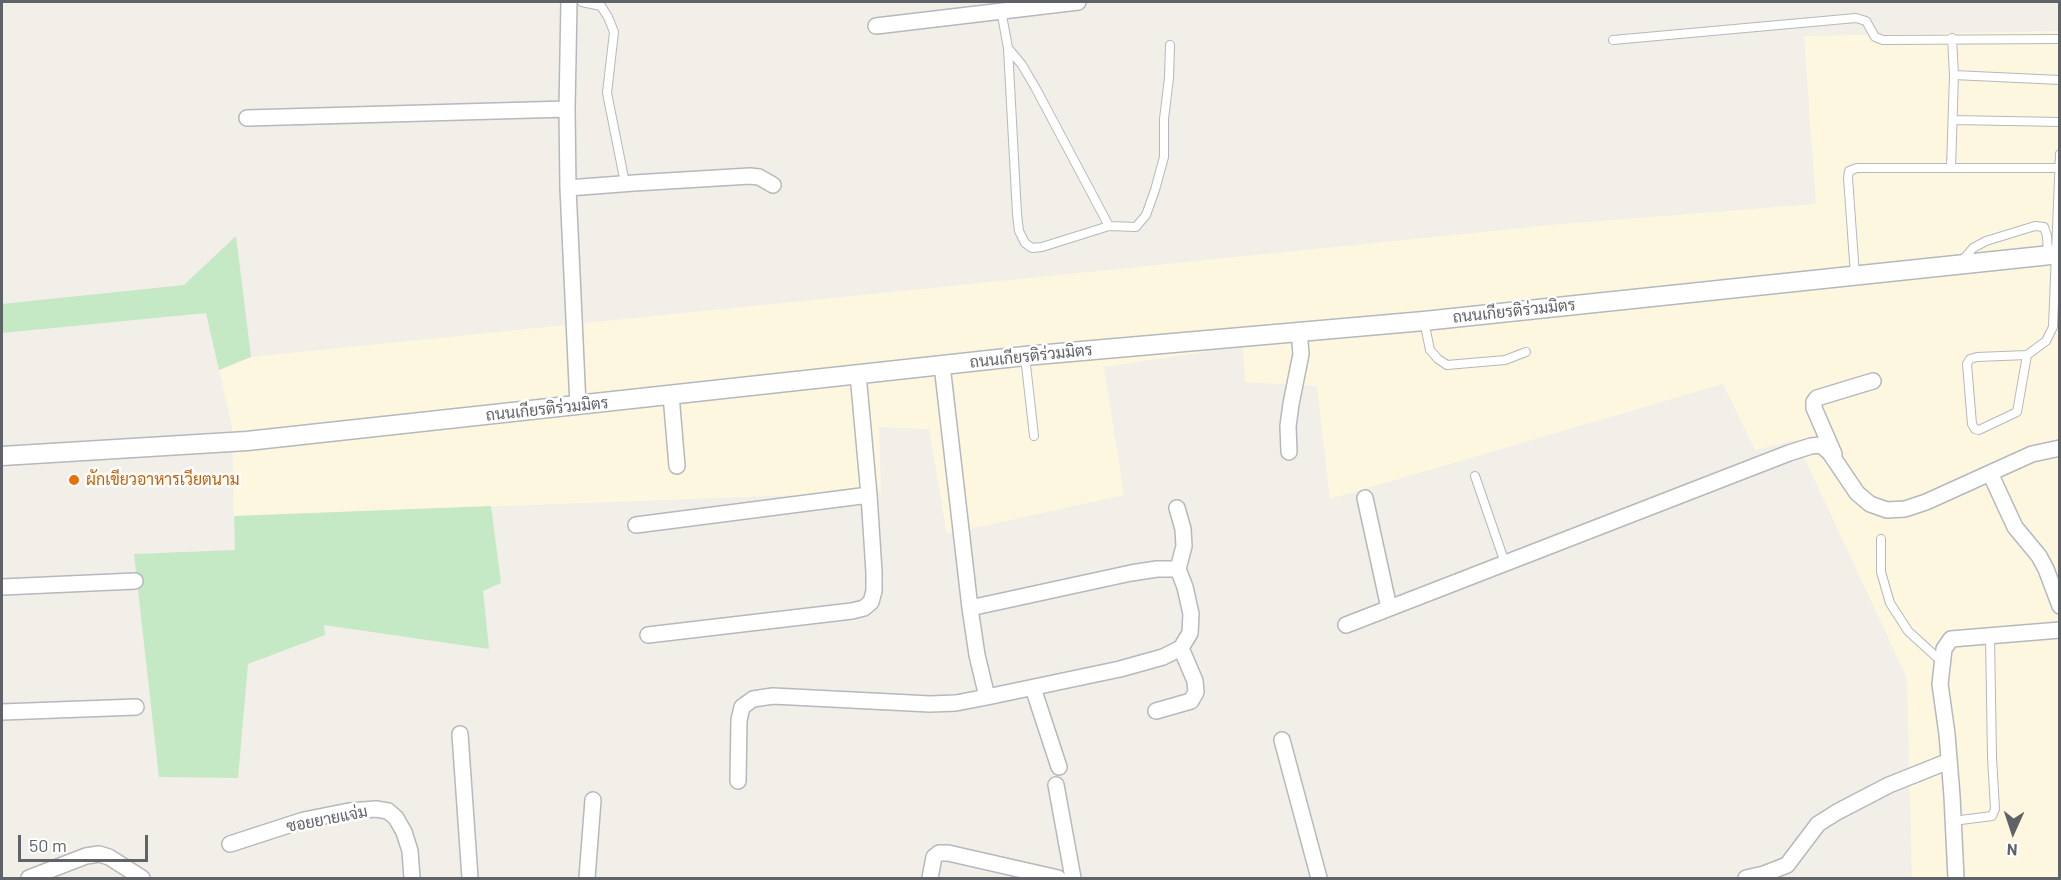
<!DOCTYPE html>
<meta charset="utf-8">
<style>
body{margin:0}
#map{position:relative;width:2061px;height:880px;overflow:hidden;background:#f1efe8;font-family:Barlow,sans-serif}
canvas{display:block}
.frame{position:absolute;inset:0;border:3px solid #5f6368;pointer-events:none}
.north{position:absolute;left:1983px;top:802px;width:60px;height:60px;-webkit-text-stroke:4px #fff;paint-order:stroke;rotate:183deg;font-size:16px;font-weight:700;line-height:24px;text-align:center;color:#5f6368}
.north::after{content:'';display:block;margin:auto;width:21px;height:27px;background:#5f6368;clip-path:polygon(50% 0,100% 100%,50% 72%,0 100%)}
.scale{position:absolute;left:18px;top:835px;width:130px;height:27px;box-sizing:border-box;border:3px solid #5f6368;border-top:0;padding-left:8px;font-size:18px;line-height:21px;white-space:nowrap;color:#5f6368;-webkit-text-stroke:4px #fff;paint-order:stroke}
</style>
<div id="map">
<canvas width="2061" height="880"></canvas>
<div class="frame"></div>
<div class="north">N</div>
<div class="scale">50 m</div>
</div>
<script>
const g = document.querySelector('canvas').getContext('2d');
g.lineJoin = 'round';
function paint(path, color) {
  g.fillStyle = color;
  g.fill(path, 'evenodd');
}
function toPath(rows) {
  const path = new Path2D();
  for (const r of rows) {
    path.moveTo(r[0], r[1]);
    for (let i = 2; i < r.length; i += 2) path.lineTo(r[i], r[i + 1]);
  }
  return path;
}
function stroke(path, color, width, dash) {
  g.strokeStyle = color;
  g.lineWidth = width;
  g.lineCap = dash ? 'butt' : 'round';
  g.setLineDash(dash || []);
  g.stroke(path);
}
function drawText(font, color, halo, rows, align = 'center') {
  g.font = font + ' Barlow,Sarabun,sans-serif';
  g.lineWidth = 5;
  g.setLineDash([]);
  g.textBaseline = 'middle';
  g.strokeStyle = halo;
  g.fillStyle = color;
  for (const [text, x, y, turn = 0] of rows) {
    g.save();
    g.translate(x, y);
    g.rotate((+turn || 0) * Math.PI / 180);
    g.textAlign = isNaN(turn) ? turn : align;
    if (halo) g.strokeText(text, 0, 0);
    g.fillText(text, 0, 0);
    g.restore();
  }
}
const commercial = toPath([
 [2059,31,2059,878,1912,878,1907,678,1796,440,1755,450,1723,384,1330,499,1317,386,1245,382,1243,346,1104,367,1124,495,947,534,929,429,879,427,881,492,234,516,232,426,219,370,251,357,1561,224,1816,204,1804,36]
]);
const green = toPath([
 [236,236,251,357,219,370,206,313,2,333,2,304,184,285],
 [491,506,501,583,483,591,489,649,324,625,325,635,248,664,238,778,159,777,134,554,235,550,234,516]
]);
const service = toPath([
 [582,2,601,6,608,17,614,32,607,93,625,183],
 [1001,10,1008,48,1022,65,1035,87,1109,226,1136,227,1146,215,1155,190,1164,157,1164,119,1169,78,1170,45],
 [1613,40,1856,18,1866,21,1875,37,1883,40,2060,39],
 [1008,48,1017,214,1019,231,1025,243,1032,248,1042,247,1109,226],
 [1954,75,2060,80],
 [1953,120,2060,122],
 [1951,168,1954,75,1952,38],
 [1962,261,1973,248,1986,241,2035,226,2044,227,2047,236,2048,254],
 [1855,275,1848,178,1849,171,1857,168,2059,168],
 [1424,321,1430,350,1438,359,1447,365,1505,360,1526,352],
 [2027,355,2017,412,1979,430,1975,429,1972,424,1967,364,1970,359,1977,357,2027,355,2046,341,2053,327,2060,154],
 [1025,356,1034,436],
 [1475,476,1505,563],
 [1881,539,1881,572,1890,603,1908,631,1942,662],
 [1953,821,1992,816,1995,809,1992,757,1990,636]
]);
const minor = toPath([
 [876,26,1078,2],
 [567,109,569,2],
 [247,118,567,109,568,188,578,406],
 [568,188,634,183,750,176,759,177,773,185],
 [671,395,677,466],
 [1289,452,1288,426,1291,404,1301,354,1299,331],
 [1834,454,1814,408,1814,402,1817,398,1873,381],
 [1990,473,2015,527,2039,556,2046,569,2060,606],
 [1365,498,1389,608],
 [1177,508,1183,529,1184,546,1178,569],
 [636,525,869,495],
 [2,587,135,581],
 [970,608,1131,573,1157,569,1178,569,1185,587,1191,614,1190,633,1181,648,1163,657,1120,669,987,697],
 [1346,625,1789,453,1811,446,1821,445,1830,453,1857,493,1870,504,1887,510,1905,509,1926,502,2032,454,2060,448],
 [648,635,852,611,864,608,871,602,874,591,874,572,869,495,858,374],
 [1033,688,1059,767],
 [1156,711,1191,701,1196,692,1195,681,1181,648],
 [2,712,136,707],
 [460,734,470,878],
 [1282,740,1319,878],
 [738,781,739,720,742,707,753,699,773,696,930,704,956,703,987,697,977,655,970,608,942,365],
 [1056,785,1073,878],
 [230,844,304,820,349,811,376,809,388,811,396,818,404,832,410,851,412,878],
 [29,878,86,856,99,854,109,857,142,878],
 [587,878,593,800],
 [930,878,934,857,939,853,948,853,1058,878],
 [1746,878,1764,874,1787,865,1818,824,1837,812,1889,785,1949,761],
 [1956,878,1952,796,1947,734,1940,684,1944,649,1951,639,2060,630]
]);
const tertiary = toPath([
 [2,456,247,441,1025,356,1424,321,2060,254]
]);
const markers = [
 [74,480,6,"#e8710a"]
];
const streetNames = [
 ["ถนนเกียรติร่วมมิตร",1514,311,-6],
 ["ถนนเกียรติร่วมมิตร",1031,356,-6],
 ["ถนนเกียรติร่วมมิตร",547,409,-6],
 ["ซอยยายแจ่ม",327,819,-11]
];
const foodNames = [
 ["ผักเขียวอาหารเวียตนาม",86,480]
];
paint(commercial, '#fef7e0');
paint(green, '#c5e8c5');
stroke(service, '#b5b8bc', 10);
stroke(minor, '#b5b8bc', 18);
stroke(tertiary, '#b5b8bc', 21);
stroke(service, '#fff', 8);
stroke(minor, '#fff', 15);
stroke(tertiary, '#fff', 18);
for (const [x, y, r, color] of markers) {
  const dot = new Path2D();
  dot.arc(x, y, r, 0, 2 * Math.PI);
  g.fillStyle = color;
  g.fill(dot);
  stroke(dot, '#fff', 2);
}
drawText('16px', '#5f6368', '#fff', streetNames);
drawText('16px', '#c56008', '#fff', foodNames, 'left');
</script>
